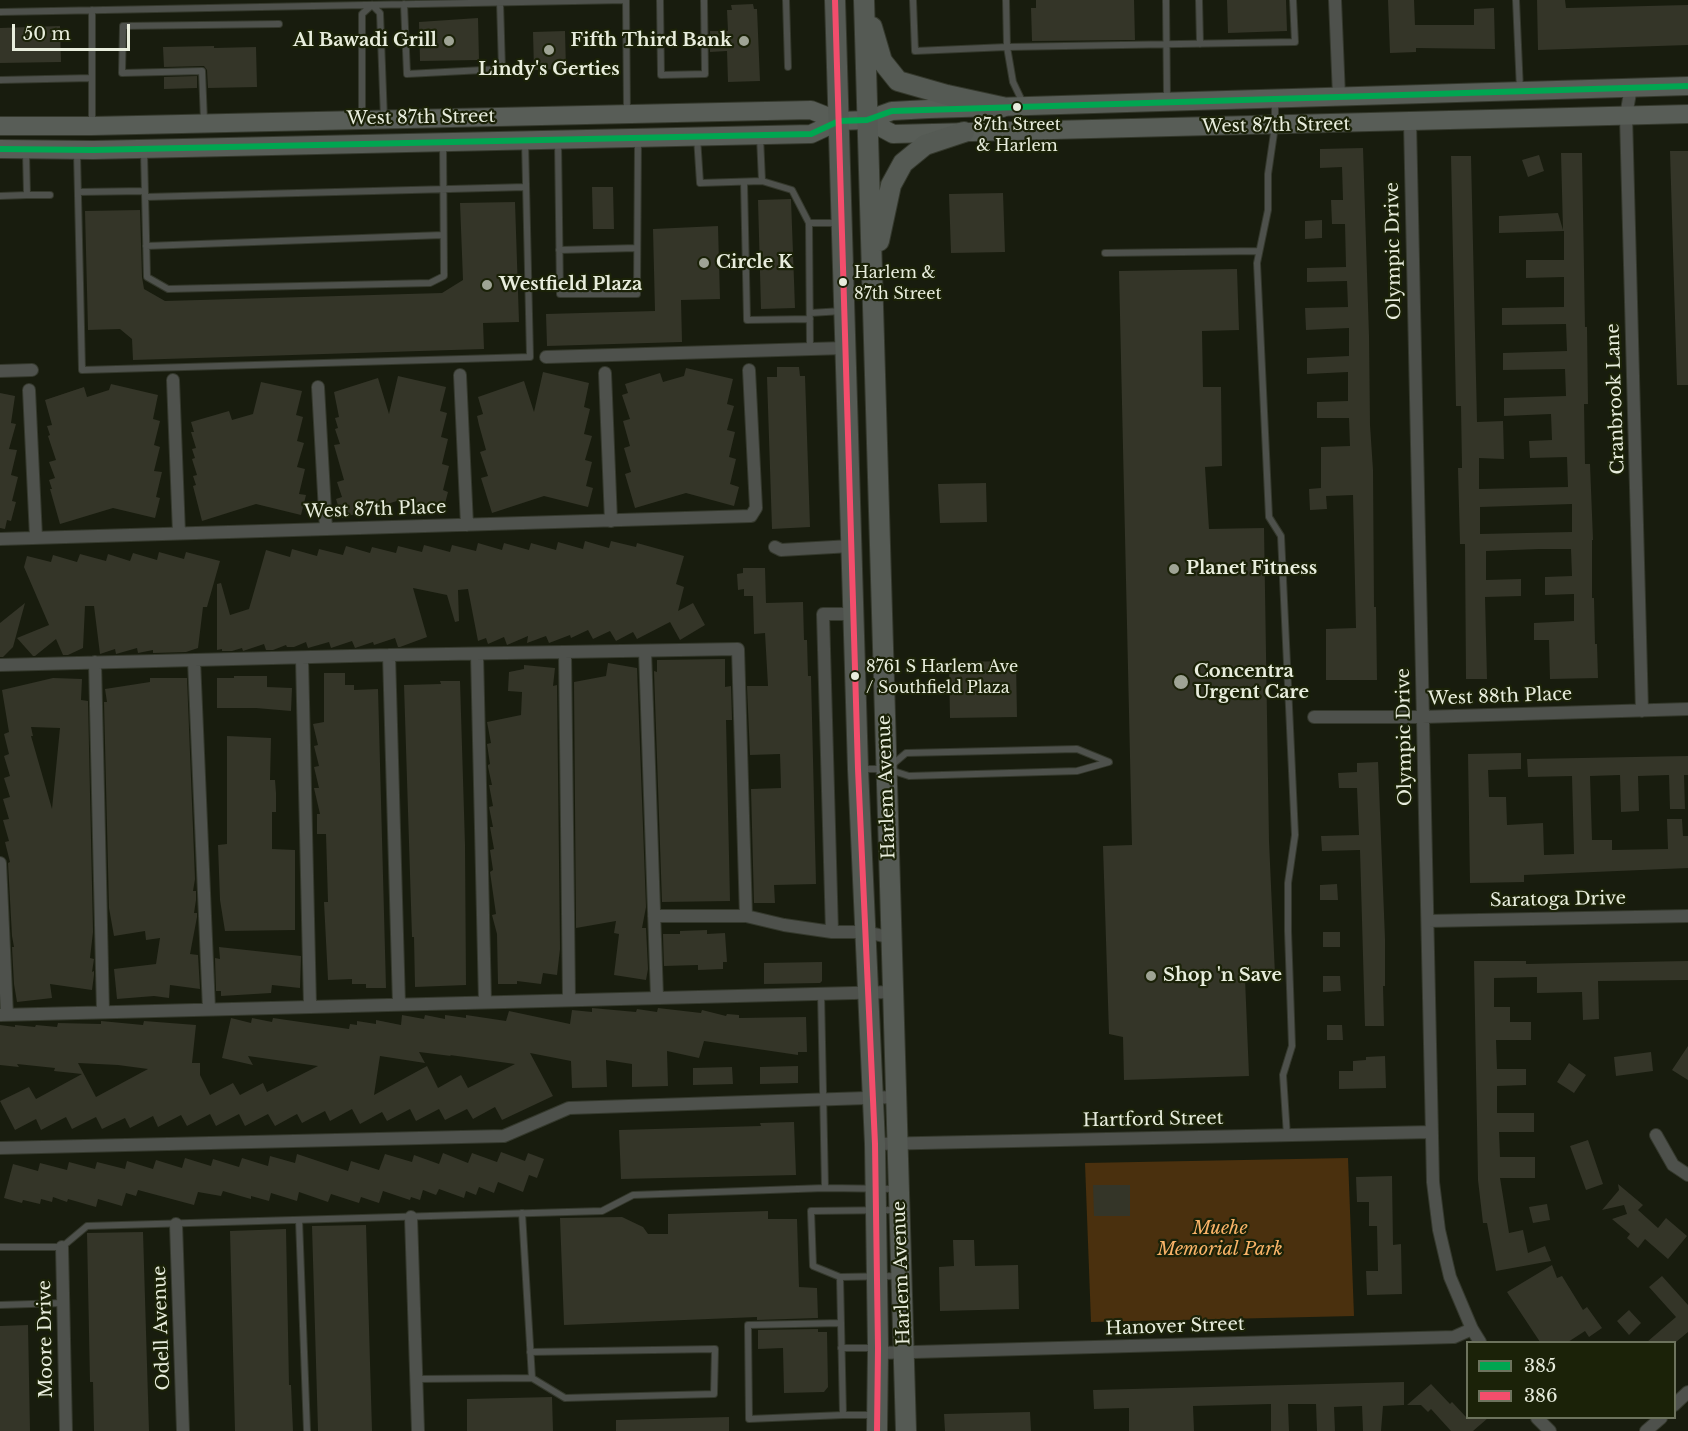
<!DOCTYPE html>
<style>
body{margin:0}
#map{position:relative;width:1688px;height:1431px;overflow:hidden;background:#181c0e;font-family:"Libre Baskerville",serif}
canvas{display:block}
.legend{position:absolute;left:1466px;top:1341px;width:210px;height:78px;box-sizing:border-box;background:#1b2208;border:2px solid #6d735d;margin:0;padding:8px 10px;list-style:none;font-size:18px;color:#e8eddd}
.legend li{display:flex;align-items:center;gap:12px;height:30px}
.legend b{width:30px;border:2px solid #6d735d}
.scale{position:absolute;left:12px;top:24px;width:118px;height:27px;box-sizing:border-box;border:3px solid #e8eddd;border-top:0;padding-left:8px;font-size:18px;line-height:21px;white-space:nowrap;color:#e8eddd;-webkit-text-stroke:4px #1b2208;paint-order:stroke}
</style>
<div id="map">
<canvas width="1688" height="1431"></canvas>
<ul class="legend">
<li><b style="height:8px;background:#00a651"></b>385</li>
<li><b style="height:8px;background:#f44d6c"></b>386</li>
</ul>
<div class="scale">50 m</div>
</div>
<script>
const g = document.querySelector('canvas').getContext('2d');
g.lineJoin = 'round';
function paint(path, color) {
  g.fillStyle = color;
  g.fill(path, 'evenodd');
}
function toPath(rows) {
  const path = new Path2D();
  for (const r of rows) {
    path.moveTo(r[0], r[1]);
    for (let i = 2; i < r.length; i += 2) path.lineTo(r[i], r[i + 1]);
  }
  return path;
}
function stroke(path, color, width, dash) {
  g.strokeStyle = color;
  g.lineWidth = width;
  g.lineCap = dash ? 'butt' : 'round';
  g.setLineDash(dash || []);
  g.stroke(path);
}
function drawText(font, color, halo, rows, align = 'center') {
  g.font = font + ' "Libre Baskerville",serif';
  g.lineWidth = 4.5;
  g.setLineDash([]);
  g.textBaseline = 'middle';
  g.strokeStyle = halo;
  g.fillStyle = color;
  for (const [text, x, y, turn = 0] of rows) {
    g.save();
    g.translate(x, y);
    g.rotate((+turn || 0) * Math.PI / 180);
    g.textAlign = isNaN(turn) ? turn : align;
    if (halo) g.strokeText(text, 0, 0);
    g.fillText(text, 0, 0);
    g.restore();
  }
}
const green = toPath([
 [1348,1158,1354,1316,1091,1322,1085,1163]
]);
const building = toPath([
 [1036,0,1134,0,1135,40,1032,41,1031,8,1036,8],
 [1227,0,1286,0,1287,31,1228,33],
 [1388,0,1414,0,1415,25,1474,25,1474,9,1494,8,1495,49,1416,48,1416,52,1390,53],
 [1537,0,1565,0,1566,8,1688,5,1688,45,1538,50],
 [753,4,754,9,757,9,760,81,728,82,727,51,710,52,710,31,728,31,727,10,732,10,731,5],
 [478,18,479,60,420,61,419,22],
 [60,26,61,62,0,63,0,28],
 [565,31,566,69,534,70,533,32],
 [214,46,214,48,256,47,257,87,208,88,207,70,204,66,164,67,163,47],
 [197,76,197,88,164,89,164,77],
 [1363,148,1369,336,1370,425,1373,470,1374,607,1376,607,1377,680,1326,680,1326,629,1356,628,1353,495,1326,496,1327,509,1310,510,1309,489,1321,488,1321,447,1350,446,1349,418,1317,418,1317,402,1348,401,1348,372,1307,374,1307,358,1349,356,1349,328,1306,330,1305,308,1348,307,1347,281,1307,282,1307,268,1346,267,1345,224,1332,224,1331,200,1343,200,1342,167,1320,168,1320,149],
 [1670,151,1688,151,1688,385,1677,385],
 [1561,153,1582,153,1585,327,1587,327,1588,404,1584,404,1585,464,1590,464,1593,540,1592,540,1592,598,1594,598,1595,644,1597,644,1598,678,1550,679,1549,640,1534,640,1534,623,1574,621,1574,594,1545,595,1545,577,1572,576,1571,549,1539,549,1486,551,1486,580,1521,579,1521,596,1485,597,1487,679,1466,679,1465,544,1460,544,1458,468,1462,468,1461,406,1456,406,1451,156,1471,156,1477,422,1503,421,1504,459,1479,458,1479,489,1568,487,1567,457,1530,458,1529,441,1552,440,1551,414,1504,416,1504,398,1566,396,1565,369,1503,370,1503,353,1567,351,1566,324,1502,325,1502,308,1564,307,1564,277,1526,278,1526,260,1564,260,1564,231,1499,233,1499,216,1558,213,1563,230],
 [1572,504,1572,532,1480,534,1480,507],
 [1539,155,1544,171,1528,177,1522,160],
 [592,187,613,187,614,229,593,229],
 [1003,193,1005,252,951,253,949,194],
 [791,199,795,308,761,309,758,200],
 [515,202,519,322,483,323,484,349,133,360,132,339,120,329,88,330,85,211,140,210,142,277,144,289,165,301,442,293,463,280,460,203],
 [1322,220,1322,238,1305,239,1305,221],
 [718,226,720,299,681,300,682,342,547,346,546,314,655,311,653,229],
 [1237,269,1239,330,1202,331,1203,387,1221,387,1222,466,1205,467,1209,529,1264,528,1269,841,1275,975,1245,978,1249,1076,1124,1080,1123,1037,1109,1034,1103,846,1132,845,1119,271],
 [777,367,799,367,800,376,805,376,810,527,772,529,767,377,777,377],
 [686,368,733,379,727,404,734,406,727,430,735,432,729,457,736,459,730,484,739,487,734,506,686,493,635,508,625,474,631,472,624,448,630,446,623,421,630,419,622,395,628,393,625,384,660,373,663,382,684,376],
 [543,372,589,383,584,407,590,409,584,434,592,436,585,460,592,462,586,486,593,488,588,507,544,496,492,513,481,478,488,476,480,452,486,450,479,425,477,416,483,414,478,397,524,381,534,412],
 [398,376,446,387,440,411,447,413,441,437,448,439,442,464,449,466,443,490,448,492,443,511,400,500,342,518,336,499,342,497,337,482,344,480,334,445,340,444,335,429,338,428,335,418,339,417,334,392,378,378,389,414],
 [261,382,302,391,296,415,303,417,297,441,304,443,297,467,305,469,299,494,306,495,301,515,256,504,202,521,193,486,196,485,193,476,197,475,192,459,195,458,192,449,196,448,191,432,194,432,191,422,229,411,232,420,253,414],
 [111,384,158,395,153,419,160,421,154,445,160,447,154,471,162,472,156,497,160,498,155,518,113,508,60,524,50,489,52,489,49,480,55,478,49,462,56,460,48,436,50,435,47,426,52,425,45,400,84,387,87,397,109,390],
 [0,393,15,396,11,423,16,424,9,449,17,450,11,475,18,477,12,501,16,502,11,521,7,520,5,529,0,528],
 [986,483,987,522,940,523,938,484],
 [585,541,609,548,611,541,636,547,637,543,684,556,676,584,684,587,678,611,693,603,705,625,680,640,670,622,637,639,633,632,616,641,610,631,593,639,588,630,571,638,570,635,549,643,546,636,527,643,528,636,507,645,504,637,488,644,486,638,478,641,468,589,458,590,459,621,455,622,447,595,413,588,427,637,400,647,398,647,395,638,374,645,373,642,355,648,352,641,331,648,329,642,308,648,306,642,294,647,287,647,286,645,273,650,266,650,264,644,243,651,242,648,232,651,222,651,222,649,217,650,217,584,221,583,230,615,249,609,266,550,290,557,292,549,317,556,319,549,343,555,346,546,370,553,372,547,396,553,398,546,422,552,424,545,450,552,452,545,476,551,478,543,502,550,504,543,529,550,531,543,556,550,558,542,583,549],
 [159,552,184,559,186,552,220,561,207,607,203,607,198,648,186,652,153,653,153,650,138,653,137,648,116,654,115,649,100,654,94,606,85,606,83,648,68,655,63,655,56,639,35,656,33,656,17,638,49,625,24,567,27,556,51,562,53,555,77,562,80,554,106,561,108,554,130,561,133,553,157,560],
 [743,568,765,568,766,603,803,602,804,640,807,640,808,676,811,676,816,884,774,885,775,903,754,903,751,789,781,788,780,754,750,755,747,686,768,686,765,633,754,634,753,596,744,596,744,589,738,590,737,574,743,573],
 [25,603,13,647,3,657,0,657,0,623],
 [725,659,725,687,731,686,732,720,726,720,730,901,662,902,654,671,657,672,657,660],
 [1016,661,1017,717,950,718,949,662],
 [608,663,637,668,646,907,642,928,646,928,648,969,646,980,614,975,619,934,614,933,616,921,576,928,574,682,606,676],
 [524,665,555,668,553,686,557,685,560,949,557,975,543,973,541,984,517,981,517,984,498,984,497,934,492,915,496,914,490,872,493,870,490,850,494,849,490,827,493,827,489,807,493,806,489,785,492,785,488,767,488,765,490,764,487,744,491,743,487,722,521,715,522,692,508,691,509,672,524,669],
 [324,673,345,673,345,685,354,685,354,690,378,689,386,988,366,988,366,984,352,984,352,979,328,980,324,902,328,902,326,834,317,834,317,814,320,814,314,788,319,788,314,767,319,766,314,746,318,745,313,724,324,722],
 [234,676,267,676,267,687,292,688,291,711,256,708,217,708,217,678,234,678],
 [53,678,82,679,81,700,88,701,93,932,90,958,94,959,92,972,94,971,94,975,92,990,50,984,52,998,17,1002,14,984,12,947,14,947,12,936,8,863,10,862,5,842,9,841,3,820,9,819,3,799,10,797,4,778,10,776,4,756,9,754,4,734,9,732,2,690],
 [31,727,60,728,52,809,31,736,33,736],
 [150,678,187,678,195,879,193,891,196,891,196,900,194,913,197,913,197,917,190,954,198,955,200,989,170,985,169,998,154,996,117,999,114,969,156,964,160,938,146,940,145,931,114,936,109,908,104,702,107,702,105,689,150,682],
 [440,681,460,681,465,845,466,985,415,987,414,937,412,937,404,685,441,684],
 [227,736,271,738,270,780,275,780,276,793,276,812,272,812,272,849,295,850,295,930,225,931,220,900,218,845,227,844],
 [1521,753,1521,769,1488,770,1489,797,1506,797,1507,825,1543,823,1544,855,1574,854,1572,776,1528,777,1527,759,1688,756,1688,775,1684,775,1685,809,1670,809,1669,775,1638,776,1639,811,1621,812,1620,775,1590,776,1592,840,1612,840,1612,850,1668,849,1667,819,1682,819,1683,836,1688,836,1688,868,1524,875,1524,882,1470,883,1468,754],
 [1378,762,1385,939,1385,986,1383,986,1384,1026,1365,1026,1360,850,1322,851,1321,836,1359,835,1357,788,1339,788,1338,773,1357,772,1357,763],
 [1337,884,1338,900,1320,900,1320,885],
 [707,930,707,934,725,933,727,962,723,962,723,969,698,970,698,965,664,966,663,934,680,934,680,931],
 [1323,932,1340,932,1340,947,1323,947],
 [219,947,301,956,300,988,272,985,271,993,221,996,221,991,216,991,215,958,220,959],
 [1474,961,1526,961,1526,964,1688,961,1688,980,1598,981,1599,1019,1583,1020,1582,992,1537,993,1537,977,1494,978,1494,1007,1510,1007,1510,1022,1531,1022,1531,1040,1496,1040,1497,1069,1526,1069,1526,1085,1497,1086,1497,1113,1534,1113,1534,1132,1499,1132,1500,1157,1535,1157,1535,1178,1500,1178,1509,1233,1523,1230,1528,1253,1545,1246,1551,1261,1496,1271,1487,1223,1483,1223,1478,1180],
 [822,962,822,981,820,983,764,984,764,963],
 [1323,976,1340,976,1341,991,1323,992],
 [592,1008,636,1012,637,1009,657,1012,658,1008,701,1013,702,1010,726,1016,727,1014,739,1015,739,1018,806,1017,807,1052,798,1052,798,1055,704,1041,699,1058,667,1051,668,1086,632,1087,632,1064,606,1060,607,1087,572,1088,571,1061,530,1053,553,1096,502,1120,495,1107,473,1119,467,1109,445,1120,439,1109,416,1121,410,1109,387,1121,382,1112,360,1124,352,1109,330,1121,325,1111,302,1123,297,1114,275,1126,268,1114,245,1126,239,1114,216,1126,210,1114,187,1126,181,1115,158,1127,153,1116,130,1128,125,1118,102,1129,96,1117,72,1129,66,1117,41,1130,36,1119,15,1130,0,1101,29,1087,36,1099,82,1074,54,1071,55,1068,17,1064,19,1067,0,1065,0,1025,15,1027,15,1025,35,1027,36,1025,57,1027,58,1023,101,1024,101,1021,143,1025,144,1021,196,1025,192,1063,200,1063,200,1075,210,1095,233,1083,240,1095,263,1083,267,1092,318,1066,248,1056,253,1065,222,1058,231,1018,251,1023,252,1018,272,1022,273,1018,349,1029,350,1024,357,1025,357,1021,376,1024,376,1020,401,1025,402,1015,424,1019,425,1015,445,1019,445,1015,466,1018,466,1015,506,1021,509,1011,570,1024,572,1010,592,1012],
 [419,1052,451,1056,450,1055,515,1064,468,1088,461,1075,438,1088,427,1066,374,1095,380,1056,425,1063],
 [78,1063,118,1065,148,1069,96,1097],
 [1327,1025,1342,1025,1343,1040,1327,1040],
 [1688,1046,1688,1080,1672,1070],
 [1651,1052,1653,1071,1616,1076,1614,1057],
 [1385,1056,1386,1088,1339,1089,1339,1071,1353,1071,1353,1061,1366,1060,1366,1057],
 [1569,1063,1586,1075,1574,1093,1557,1082],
 [798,1066,798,1083,760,1084,760,1067],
 [732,1067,733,1084,693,1085,693,1068],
 [794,1122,796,1175,621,1179,619,1130,761,1126,760,1123],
 [1588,1140,1603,1184,1586,1190,1570,1146],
 [501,1152,525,1161,528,1153,544,1159,537,1178,529,1175,523,1192,498,1182,494,1193,479,1187,476,1195,466,1191,464,1198,439,1189,436,1195,423,1190,420,1200,411,1197,410,1200,383,1191,379,1203,361,1197,359,1203,331,1194,328,1202,299,1192,297,1201,271,1193,269,1201,251,1196,251,1199,223,1191,221,1196,198,1192,194,1205,138,1190,136,1196,126,1193,122,1206,98,1199,96,1207,68,1199,67,1202,53,1197,52,1202,41,1199,40,1204,23,1200,22,1203,4,1198,13,1164,38,1171,40,1163,67,1170,69,1162,95,1169,97,1162,125,1169,127,1161,153,1169,156,1160,182,1168,185,1158,211,1166,213,1159,239,1167,242,1158,268,1166,270,1156,295,1163,297,1154,348,1171,351,1161,379,1170,385,1154,412,1162,414,1155,439,1164,443,1153,468,1163,472,1153,497,1162],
 [1392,1176,1393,1245,1401,1244,1402,1294,1367,1295,1366,1271,1378,1271,1377,1226,1369,1226,1369,1202,1357,1202,1356,1177],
 [1618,1184,1643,1205,1638,1210,1658,1228,1666,1218,1687,1236,1668,1259,1645,1239,1638,1248,1627,1238,1630,1234,1612,1219,1627,1214,1624,1205,1602,1210,1619,1190],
 [1093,1185,1130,1185,1130,1216,1094,1216],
 [1547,1204,1550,1220,1533,1223,1529,1207],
 [768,1211,768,1219,797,1219,799,1287,817,1288,818,1318,757,1320,757,1317,564,1325,560,1218,622,1217,643,1227,648,1234,668,1234,668,1214],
 [366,1225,372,1431,318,1431,312,1226],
 [286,1229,289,1385,291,1385,293,1431,235,1431,230,1231],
 [143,1232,149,1431,94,1431,93,1382,90,1382,87,1233],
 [953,1240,974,1240,975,1266,1018,1265,1019,1309,940,1311,939,1267,954,1266],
 [1552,1265,1557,1278,1562,1276,1583,1310,1587,1307,1602,1328,1589,1337,1585,1331,1568,1342,1540,1342,1507,1292],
 [1662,1276,1688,1305,1688,1332,1676,1342,1647,1342,1676,1317,1649,1287],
 [1629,1310,1641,1323,1629,1335,1617,1321],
 [28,1325,30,1431,0,1431,0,1326],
 [818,1329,818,1332,827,1332,828,1387,824,1392,784,1393,783,1348,758,1349,758,1330],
 [1404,1382,1404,1405,1383,1406,1381,1431,1363,1431,1362,1406,1334,1407,1335,1431,1317,1431,1316,1404,1288,1404,1289,1431,1271,1431,1271,1404,1193,1406,1194,1431,1129,1431,1129,1408,1094,1409,1093,1390],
 [1431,1384,1450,1404,1452,1402,1467,1418,1488,1418,1473,1431,1451,1431,1431,1409,1428,1412,1421,1405,1407,1405],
 [552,1397,553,1431,467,1431,467,1399],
 [1030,1412,1031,1431,945,1431,944,1414],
 [729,1417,729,1431,616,1431,616,1420]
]);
const lane = toPath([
 [626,0,627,113],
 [660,0,661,75,705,74,704,0],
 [786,0,788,67],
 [913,0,915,51,1007,47,1006,0],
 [1166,0,1167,98],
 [1199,0,1200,44],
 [1516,0,1520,90],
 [404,4,407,74,502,69,500,2],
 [0,12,626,0],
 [0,80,92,78],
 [1275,101,1275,126,1268,174,1268,210,1257,263,1269,517,1281,536,1295,835,1288,883,1288,931,1292,1046,1283,1075,1287,1136],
 [1023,103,1013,82,1007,47,1295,42,1293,0],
 [362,118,362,14,372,5,380,13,384,119],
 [204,121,202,71,122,73,123,26,279,24],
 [92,124,92,10],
 [697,137,700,183,762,181,760,137],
 [558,141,560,294,637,294,638,141],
 [144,152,147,277,168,289,430,283,444,276,443,143],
 [26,153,27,195,50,195],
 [77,153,82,370,530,357,525,141],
 [762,181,792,190,809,223,810,349],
 [744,182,747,320,810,319],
 [78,192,145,191],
 [0,196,27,195],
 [145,197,526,187],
 [809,223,838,223],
 [146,246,443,235],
 [559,250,637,248],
 [1105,253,1259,251],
 [810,313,842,311],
 [860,769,887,769,909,776,1077,771,1109,762,1077,749,906,753,892,765],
 [821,993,825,1188,896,1189],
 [896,1210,811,1211,813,1266,840,1277,898,1276],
 [299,1220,307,1431],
 [0,1247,62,1247,87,1226,602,1211,633,1195,825,1188],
 [840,1277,843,1415,873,1415],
 [0,1305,63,1303],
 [841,1323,748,1325,749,1419,843,1415],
 [841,1348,875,1348],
 [530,1352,715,1349,714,1394,565,1398,532,1378],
 [417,1379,532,1378,522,1213]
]);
const street = toPath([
 [1335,0,1339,96],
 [1631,87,1626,116,1642,711],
 [1410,122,1433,1182,1439,1230,1450,1277,1472,1329,1480,1342],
 [546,357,845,348],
 [0,371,32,370],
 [605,373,611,521],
 [460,375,467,525],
 [173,380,179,533],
 [318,387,326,529],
 [29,390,36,537],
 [0,539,751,516,756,508,749,370],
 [775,547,781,550,851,546],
 [645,651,657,997],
 [565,652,569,1000],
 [477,654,485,1002],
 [389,655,399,1004],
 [302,658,310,1006],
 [194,660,209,1009],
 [95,662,103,1012],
 [0,665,389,655,738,649,746,916,784,925,832,932,866,932,892,938],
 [1314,717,1422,717,1688,709],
 [0,863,7,1015],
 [654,916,746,916],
 [1428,921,1688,916],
 [832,932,823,614,853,614],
 [0,1015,892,992],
 [1656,1135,1673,1165,1688,1175],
 [875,1144,1432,1132],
 [0,1148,504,1136,569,1108,896,1097],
 [411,1217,418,1431],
 [176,1224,183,1431],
 [62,1247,66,1431],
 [878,1353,1454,1337,1472,1329],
 [1674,1405,1688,1392],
 [1537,1418,1550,1431],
 [1646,1431,1661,1418]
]);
const secondary = toPath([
 [867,120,893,134,1688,114],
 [0,126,92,126,811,110,839,121],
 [0,149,93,150,811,134,839,121,867,120,892,111,929,109,1688,86]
]);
const primary = toPath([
 [835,0,858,769,875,1144,878,1348,877,1431],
 [864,0,906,1431],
 [872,27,882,61,898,81,947,95,1002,107],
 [879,241,891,185,903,163,925,145,964,132]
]);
const bus1 = toPath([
 [0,149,93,150,811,134,839,121,867,120,892,111,1688,86]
]);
const bus2 = toPath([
 [835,0,858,769,875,1144,878,1348,877,1431]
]);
const markers = [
 [449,41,6,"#9fa495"],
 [744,41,6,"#9fa495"],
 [549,50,6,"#9fa495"],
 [1017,107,5,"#e8eddd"],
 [704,263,6,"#9fa495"],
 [843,282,5,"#e8eddd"],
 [487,285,6,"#9fa495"],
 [1174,569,6,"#9fa495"],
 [855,676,5,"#e8eddd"],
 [1181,682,8,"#9fa495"],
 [1151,976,6,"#9fa495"]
];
const busNames = [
 ["87th Street",1017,125,"center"],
 ["& Harlem",1017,146,"center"],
 ["Harlem &",854,273],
 ["87th Street",854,294],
 ["8761 S Harlem Ave",866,667],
 ["/ Southfield Plaza",866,688]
];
const poiNames = [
 ["Al Bawadi Grill",437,41,"right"],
 ["Fifth Third Bank",732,41,"right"],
 ["Lindy's Gerties",549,70,"center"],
 ["Circle K",716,263],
 ["Westfield Plaza",499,285],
 ["Planet Fitness",1186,569],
 ["Concentra",1194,672],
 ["Urgent Care",1194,693],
 ["Shop 'n Save",1163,976]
];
const streetNames = [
 ["West 87th Street",421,118,-1],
 ["West 87th Street",1276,126,-1],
 ["Olympic Drive",1394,251,-91],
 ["Cranbrook Lane",1616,399,-92],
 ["West 87th Place",375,510,-2],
 ["West 88th Place",1500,697,-2],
 ["Olympic Drive",1405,737,-91],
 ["Harlem Avenue",887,787,-92],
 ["Saratoga Drive",1558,900,-1],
 ["Hartford Street",1153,1120,-1],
 ["Harlem Avenue",902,1273,-92],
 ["Hanover Street",1175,1327,-2],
 ["Odell Avenue",162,1328,-92],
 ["Moore Drive",46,1339,-91]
];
const parkNames = [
 ["Muehe",1220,1229],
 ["Memorial Park",1220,1250]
];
paint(green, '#4a300e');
paint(building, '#343528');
stroke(lane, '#34382c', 8);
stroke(street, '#34382c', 14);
stroke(secondary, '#34382c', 20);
stroke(primary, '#34382c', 22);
stroke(lane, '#4e514c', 6);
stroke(street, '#4e514c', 12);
stroke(secondary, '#585d57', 18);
stroke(primary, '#555a54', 20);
stroke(bus1, '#00a651', 6);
stroke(bus2, '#f44d6c', 6);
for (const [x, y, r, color] of markers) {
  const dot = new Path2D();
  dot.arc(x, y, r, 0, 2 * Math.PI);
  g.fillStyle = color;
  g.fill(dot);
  stroke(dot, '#1b2208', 2);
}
drawText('16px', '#e8eddd', '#1b2208', busNames, 'left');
drawText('bold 18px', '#e8eddd', '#1b2208', poiNames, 'left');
drawText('18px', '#e8eddd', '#1b2208', streetNames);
drawText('italic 18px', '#f9b368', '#1b2208', parkNames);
</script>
